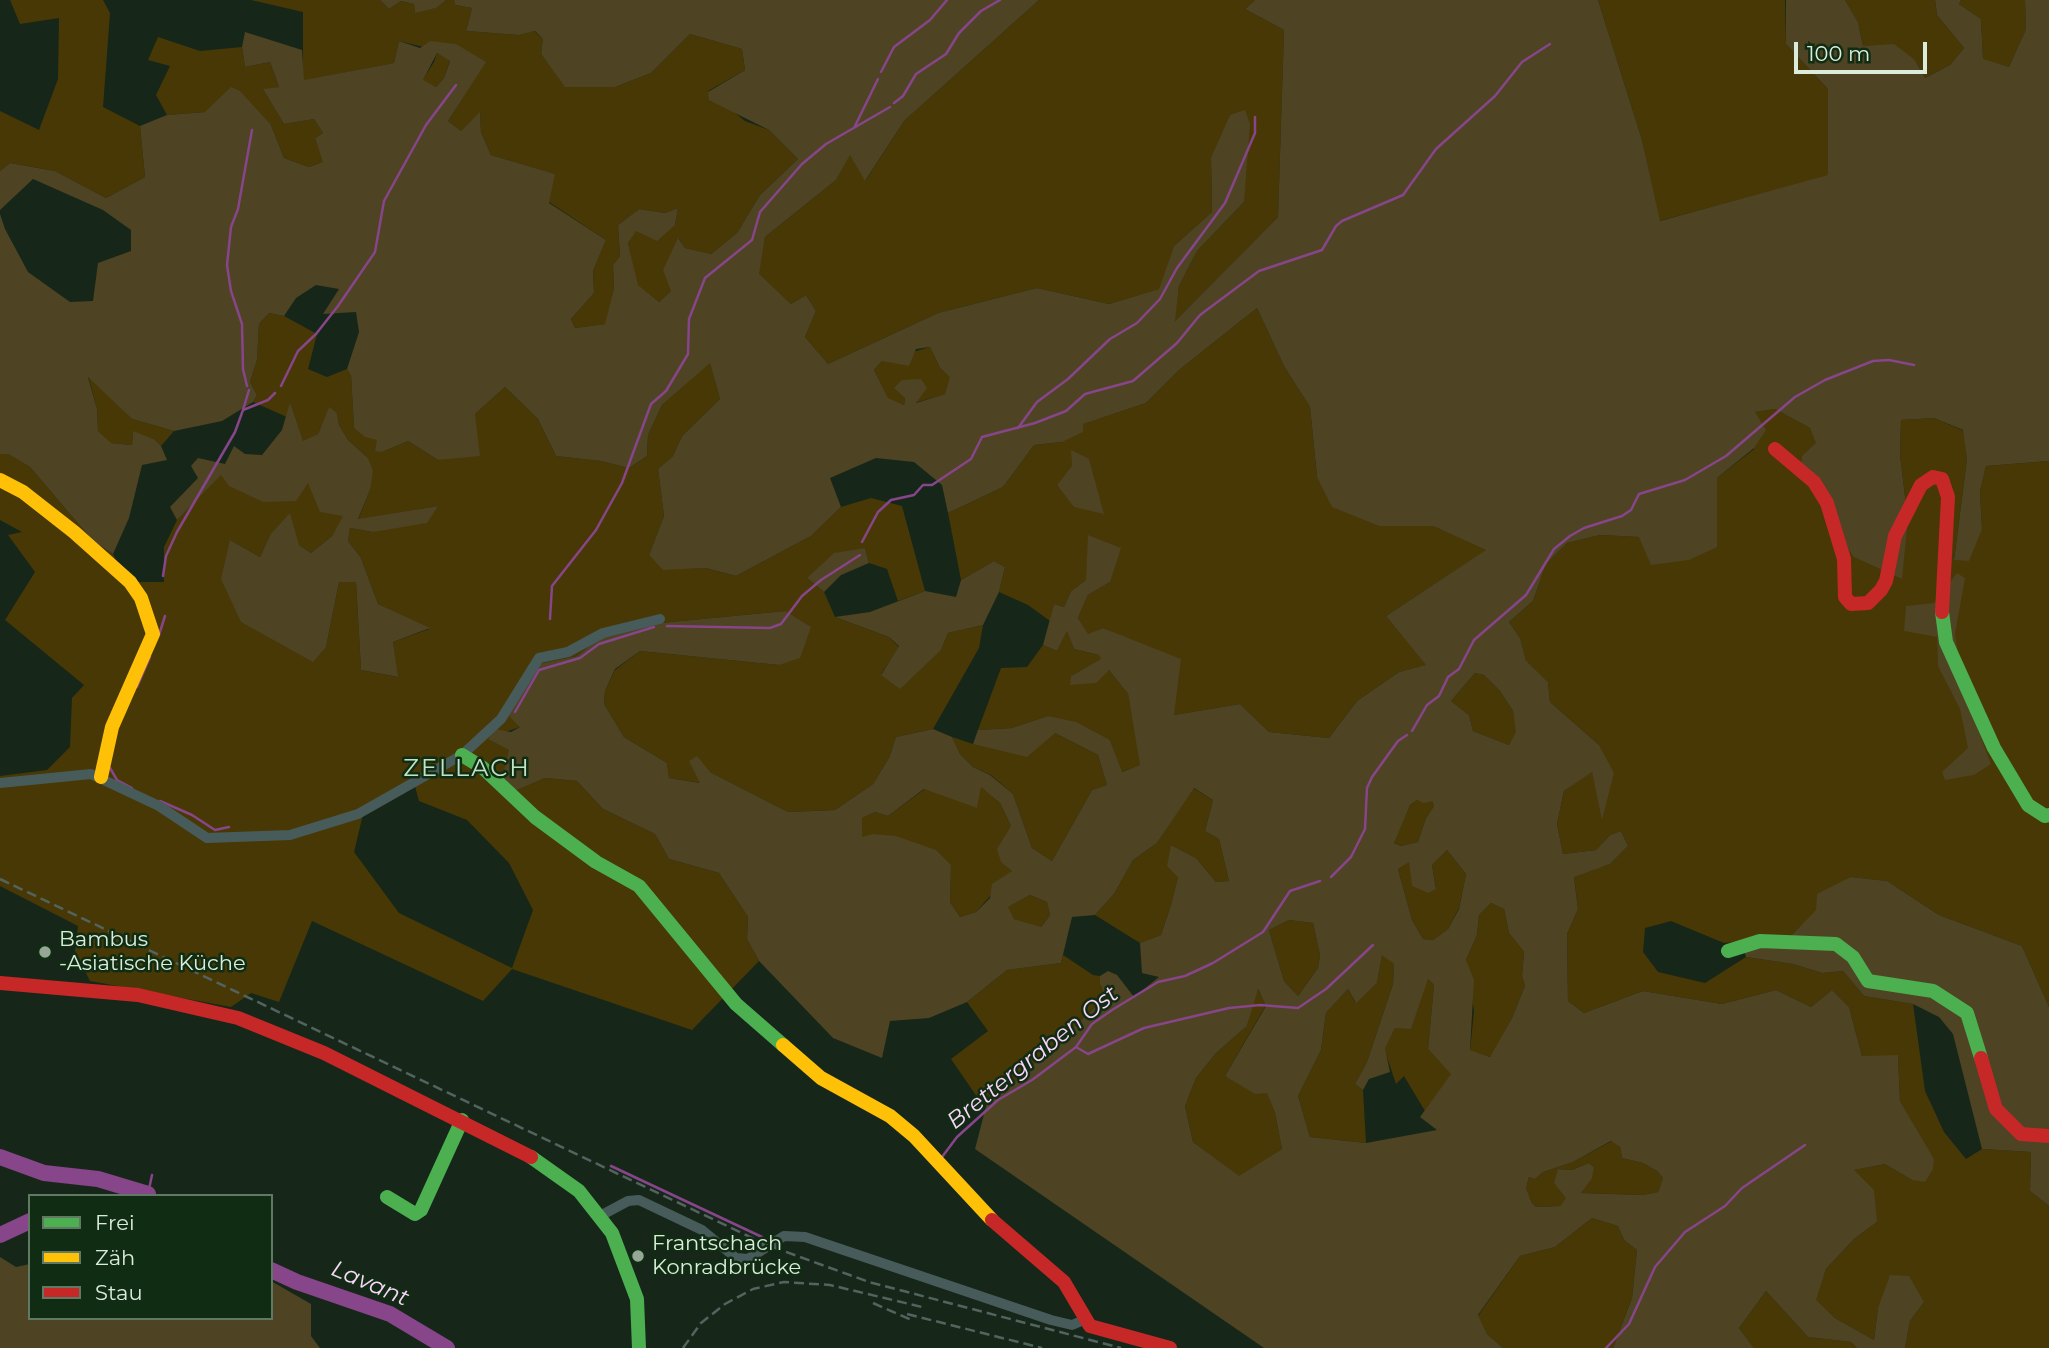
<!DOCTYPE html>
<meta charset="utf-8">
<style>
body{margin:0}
#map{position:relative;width:2049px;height:1348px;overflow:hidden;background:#162719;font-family:Montserrat,sans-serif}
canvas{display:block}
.legend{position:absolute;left:28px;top:1194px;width:245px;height:126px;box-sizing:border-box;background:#102d14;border:2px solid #617964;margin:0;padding:9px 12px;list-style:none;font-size:21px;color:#dbecdb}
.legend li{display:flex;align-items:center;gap:14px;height:35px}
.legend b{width:35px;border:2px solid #617964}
.scale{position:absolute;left:1794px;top:42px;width:133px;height:32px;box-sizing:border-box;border:4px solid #dbecdb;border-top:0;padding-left:9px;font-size:21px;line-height:24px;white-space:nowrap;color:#dbecdb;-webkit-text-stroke:5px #102d14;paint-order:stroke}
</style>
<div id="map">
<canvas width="2049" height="1348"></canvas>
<ul class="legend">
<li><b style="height:9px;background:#4caf50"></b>Frei</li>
<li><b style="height:9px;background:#ffc107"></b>Zäh</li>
<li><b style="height:9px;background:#c62828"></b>Stau</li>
</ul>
<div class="scale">100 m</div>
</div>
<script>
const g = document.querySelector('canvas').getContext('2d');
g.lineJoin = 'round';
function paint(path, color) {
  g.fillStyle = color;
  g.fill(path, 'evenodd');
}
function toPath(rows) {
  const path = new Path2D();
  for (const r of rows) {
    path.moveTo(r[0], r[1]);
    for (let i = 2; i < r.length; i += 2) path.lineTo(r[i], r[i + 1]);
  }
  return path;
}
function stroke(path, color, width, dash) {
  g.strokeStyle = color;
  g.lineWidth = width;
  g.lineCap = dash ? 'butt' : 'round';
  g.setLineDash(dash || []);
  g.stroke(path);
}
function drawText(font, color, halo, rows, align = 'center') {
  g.font = font + ' Montserrat,sans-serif';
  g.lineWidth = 5;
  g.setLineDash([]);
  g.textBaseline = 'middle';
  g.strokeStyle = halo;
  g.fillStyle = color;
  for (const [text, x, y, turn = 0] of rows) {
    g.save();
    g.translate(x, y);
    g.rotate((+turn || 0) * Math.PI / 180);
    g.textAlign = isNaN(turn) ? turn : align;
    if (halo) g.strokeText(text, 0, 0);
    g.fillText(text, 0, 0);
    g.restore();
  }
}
const green = toPath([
 [10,0,103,0,110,13,103,107,140,126,145,177,106,198,55,171,10,163,0,171,0,111,39,130,58,79,59,18,20,24],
 [251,0,380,0,389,9,401,1,414,4,415,12,435,8,446,0,454,0,455,5,472,8,466,31,519,35,534,31,543,39,541,54,566,87,615,87,651,73,690,34,742,49,745,70,708,91,745,121,769,130,798,159,760,195,737,233,711,254,685,248,679,239,671,291,659,302,637,285,628,243,635,230,675,225,678,208,665,213,639,209,618,225,620,256,613,265,614,288,606,324,575,328,571,319,594,293,593,271,606,240,549,202,554,174,491,155,481,132,480,113,461,131,448,121,485,62,399,41,394,63,303,81,303,12],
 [1039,0,1255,0,1245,9,1284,30,1278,217,1174,322,1179,286,1197,251,1244,202,1244,171,1211,158,1212,212,1174,246,1160,289,1109,304,1037,288,938,313,828,364,805,337,816,311,806,295,791,304,758,274,765,237,836,180,850,154,866,180,904,121],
 [1598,0,1785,0,1786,44,1828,89,1828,176,1659,221,1642,140],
 [1845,0,1935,0,1937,15,1964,48,1950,65,1925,78,1915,60,1863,46,1858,22],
 [1961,0,2025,0,2026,29,2009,67,1983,60,1981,19,1959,4],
 [158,37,200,51,242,47,245,67,270,62,279,87,264,90,284,124,314,119,323,133,315,138,324,162,309,167,284,158,271,125,205,112,167,115,156,95,170,66,148,60],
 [437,53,450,60,444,78,436,87,422,81,434,62],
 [1257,308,1284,366,1310,407,1317,477,1379,526,1433,526,1487,550,1386,616,1427,665,1399,672,1357,701,1329,738,1269,732,1240,704,1174,715,1116,634,1103,628,1088,635,1078,618,1088,595,1110,582,1086,580,1071,591,1064,607,1054,604,1050,621,1028,605,999,592,1005,567,994,561,961,580,948,513,1003,487,1034,445,1062,442,1082,424,1146,403,1179,370],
 [1089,460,1097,491,1103,513,1057,486,1073,466],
 [269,313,284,316,317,334,308,369,327,377,347,369,351,374,354,428,377,440,382,452,408,441,438,460,475,414,505,387,538,419,556,456,601,461,629,468,647,456,648,435,662,405,710,362,720,399,682,436,673,456,658,469,664,516,649,555,663,569,706,568,736,576,811,536,841,507,871,498,902,506,925,591,898,601,887,569,869,563,865,548,807,578,824,592,835,617,889,637,899,647,881,674,941,650,948,633,983,625,979,648,933,729,896,737,889,758,873,784,835,810,788,812,710,772,701,783,669,778,667,763,624,737,604,704,605,691,615,670,640,651,779,665,785,611,629,626,596,640,577,656,538,664,520,727,488,738,509,750,515,791,545,778,577,781,603,809,655,834,669,859,719,873,748,917,747,939,759,961,692,1030,512,969,483,1001,312,921,279,1002,251,993,231,1007,90,981,75,951,78,926,0,886,0,776,47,770,70,747,72,698,84,685,5,620,35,572,8,535,22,532,0,520,0,454,8,454,30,467,93,541,113,554,120,568,135,582,164,582,164,547,177,520,221,474,308,482,344,516,332,536,311,553,299,545,270,535,260,557,230,540,326,647,339,582,356,582,361,670,397,677,393,642,429,629,378,604,361,558,348,541,350,528,373,532,437,506,358,520,370,490,368,458,348,440,339,425,337,413,329,408,318,434,303,442,290,403,287,417,253,402,257,395,250,382,257,360,259,324],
 [413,779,419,801,467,820,509,863,533,910,512,968,399,913,354,852,365,806],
 [930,347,940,368,951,377,946,394,914,403,905,398,904,405,888,399,874,370,882,361],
 [88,375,132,419,174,431,161,446,154,439,133,432,132,445,110,443,98,431,97,409],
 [1775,409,1810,428,1901,579,1908,521,1900,455,1901,420,1934,418,1964,431,1967,459,1954,559,1982,529,1980,491,1986,466,2049,461,2049,1007,2022,946,1939,915,1887,881,1851,877,1789,938,1724,943,1671,921,1645,928,1643,952,1658,972,1705,983,1746,957,1793,964,1822,973,1843,971,1864,996,1913,1004,1925,1091,1944,1132,1966,1159,1982,1149,2031,1152,2030,1191,2049,1206,2049,1348,1905,1348,1910,1321,1924,1302,1878,1308,1874,1340,1835,1318,1815,1300,1826,1269,1854,1239,1877,1222,1853,1170,1885,1164,1912,1180,1934,1160,1900,1101,1898,1056,1862,1056,1849,1007,1832,990,1811,1007,1776,990,1722,1004,1643,991,1584,1013,1568,1001,1567,934,1578,909,1574,876,1610,864,1628,846,1621,831,1610,835,1596,850,1563,854,1557,824,1564,791,1592,771,1603,818,1599,745,1550,702,1548,682,1526,662,1520,638,1509,622,1533,601,1546,564,1567,543,1600,535,1639,537,1715,509,1717,478,1754,449,1754,412],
 [1067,630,1074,649,1099,655,1102,659,1071,676,1109,670,1128,694,1141,765,1121,772,1110,740,1048,716,1012,728,978,730,1001,668,1027,667,1043,645,1057,651],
 [1475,673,1484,675,1500,691,1513,711,1517,732,1509,745,1473,731,1469,715,1451,701],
 [1055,733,1098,755,1107,785,1092,790,1052,861,1032,848,1013,794,991,775,973,767,960,754,952,737,973,744],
 [981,786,1000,803,1011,826,1012,871,976,912,960,917,950,902,951,865,862,837,861,818,875,812,888,816,925,789],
 [1193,788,1213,800,1205,831,1219,839,1229,881,1216,882,1196,858,1171,845,1178,877,1171,905,1161,935,1140,943,1095,915,1114,894,1133,860,1157,843],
 [1417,800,1432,801,1434,806,1426,818,1418,842,1401,846,1393,842,1410,805],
 [1447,850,1466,874,1459,908,1448,929,1433,940,1423,939,1412,920,1398,869,1409,861,1436,888,1432,865],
 [1030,895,1047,902,1050,915,1040,928,1014,919,1007,907],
 [1491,903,1504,909,1509,933,1524,952,1522,976,1525,986,1512,1018,1491,1057,1470,1051,1474,1011,1466,960,1477,935,1479,915],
 [1289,920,1313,923,1320,955,1318,968,1298,996,1284,981,1269,930],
 [1382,954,1394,964,1393,984,1367,1062,1355,1084,1363,1090,1366,1143,1310,1137,1298,1096,1321,1050,1326,1013,1348,989,1355,1002,1377,983],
 [1063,955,1093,975,1100,976,1100,984,1106,997,1014,1083,990,1091,984,1107,951,1059,988,1031,967,1002,1007,970,1061,963],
 [1427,978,1434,985,1428,1049,1452,1074,1425,1111,1404,1076,1396,1084,1384,1048,1395,1028,1411,1028],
 [1257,988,1266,1005,1225,1076,1267,1092,1275,1113,1282,1149,1239,1177,1193,1142,1185,1106,1196,1078,1216,1053,1247,1026],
 [1612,1141,1620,1147,1622,1158,1643,1163,1657,1171,1663,1178,1658,1192,1643,1195,1581,1193,1594,1167,1589,1163,1572,1170,1558,1169,1567,1198,1560,1206,1536,1207,1532,1203,1526,1188,1529,1177,1535,1179,1543,1172,1573,1162],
 [1592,1218,1618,1226,1624,1240,1637,1250,1632,1298,1613,1348,1503,1348,1487,1334,1478,1316,1520,1256,1555,1247],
 [1766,1291,1808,1337,1851,1342,1857,1348,1754,1348,1739,1328]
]);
const forest = toPath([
 [380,0,446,0,436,8,415,13,414,4,401,1,389,9],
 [454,0,1039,0,904,121,865,181,850,155,836,180,765,237,759,274,791,304,806,295,816,311,805,337,828,364,938,313,1037,288,1109,304,1159,289,1174,246,1212,212,1211,158,1230,115,1245,110,1250,124,1244,202,1197,251,1179,286,1175,321,1278,217,1284,30,1245,9,1255,0,1598,0,1642,140,1660,221,1828,175,1828,89,1786,44,1786,0,1845,0,1858,22,1863,46,1894,44,1915,60,1925,78,1950,65,1964,48,1937,15,1935,0,1961,0,1959,4,1981,19,1983,59,2009,67,2026,29,2025,0,2049,0,2049,461,1986,466,1980,491,1982,529,1969,561,1954,560,1967,459,1963,430,1934,418,1901,420,1900,455,1908,521,1902,579,1854,557,1831,527,1810,484,1800,476,1802,456,1816,443,1810,428,1775,409,1755,412,1766,430,1754,448,1717,478,1717,547,1689,560,1651,565,1639,537,1600,535,1567,543,1546,564,1533,601,1509,622,1520,638,1526,661,1548,682,1550,702,1599,745,1614,773,1602,820,1592,772,1564,791,1557,824,1563,854,1596,850,1610,835,1621,831,1628,846,1610,864,1574,877,1578,909,1567,934,1568,1001,1584,1013,1643,991,1722,1004,1776,990,1811,1007,1832,990,1849,1007,1862,1056,1898,1055,1900,1101,1934,1159,1933,1169,1925,1182,1912,1180,1885,1164,1854,1170,1874,1190,1877,1222,1854,1239,1826,1269,1816,1300,1835,1318,1874,1340,1878,1308,1890,1275,1909,1276,1924,1302,1910,1321,1905,1348,1857,1348,1851,1342,1808,1337,1766,1291,1739,1328,1754,1348,1613,1348,1632,1298,1637,1250,1624,1240,1618,1226,1592,1218,1555,1247,1520,1256,1478,1315,1487,1334,1503,1348,1264,1348,975,1149,990,1091,1014,1083,1106,997,1100,984,1100,976,1108,971,1117,975,1134,997,1159,977,1142,973,1140,943,1161,935,1171,905,1178,877,1167,866,1171,845,1196,858,1216,882,1229,881,1219,839,1205,831,1213,800,1194,788,1157,843,1133,860,1114,894,1095,915,1072,917,1061,963,1007,970,967,1002,929,1018,890,1021,882,1058,833,1038,759,961,747,939,748,917,719,873,669,859,655,834,603,809,577,781,545,778,515,791,502,779,509,750,488,739,495,729,511,732,520,727,509,716,538,664,577,656,596,640,629,626,785,611,811,627,800,658,779,665,640,651,615,669,605,691,604,704,624,737,667,763,669,778,700,783,689,761,697,756,710,772,788,812,835,810,873,784,889,758,896,737,933,729,952,737,960,754,973,767,990,775,1013,794,1032,848,1052,861,1092,790,1107,785,1098,755,1055,733,1027,757,973,744,978,730,1012,728,1048,716,1076,722,1110,740,1122,772,1140,765,1128,694,1109,670,1096,683,1070,685,1071,676,1101,659,1099,655,1074,649,1067,631,1057,651,1043,645,1054,604,1064,607,1071,591,1086,580,1088,535,1121,548,1110,582,1088,595,1078,618,1088,634,1103,628,1181,659,1174,715,1240,704,1269,732,1329,738,1357,701,1399,672,1426,665,1386,616,1486,550,1433,526,1379,526,1332,507,1317,477,1310,407,1284,366,1257,308,1179,370,1146,403,1083,424,1083,432,1062,442,1034,445,1003,487,948,513,942,485,914,462,876,458,830,478,841,507,811,536,736,576,706,568,663,570,649,555,664,516,658,469,673,456,682,436,720,399,710,363,662,405,648,435,647,456,629,468,601,461,556,456,538,419,505,387,475,414,480,456,438,460,408,441,382,452,375,451,377,440,365,437,354,428,351,375,347,369,359,332,356,312,323,314,339,289,316,285,296,298,284,316,269,313,259,324,257,360,250,382,257,395,253,402,222,421,174,431,132,419,88,377,97,409,98,431,111,443,132,445,133,431,154,439,161,446,167,460,142,465,129,518,113,554,93,541,30,467,8,454,0,454,0,214,5,229,28,272,70,302,93,301,98,263,131,251,131,230,103,210,33,179,0,210,0,171,10,163,55,171,106,198,145,177,140,126,167,115,205,112,231,87,240,91,271,125,284,158,309,167,323,162,315,138,323,133,314,119,284,124,263,89,279,87,270,62,245,67,242,47,245,32,302,50,304,80,394,63,399,41,420,48,430,41,456,44,486,62,448,121,461,131,480,112,481,132,491,155,555,174,549,203,606,240,593,271,594,293,571,319,575,328,605,324,614,288,613,265,620,256,618,225,639,209,665,213,678,208,675,225,657,241,636,231,628,243,638,285,659,302,671,291,663,270,678,238,685,248,711,254,737,233,760,195,798,159,769,130,709,100,708,92,745,70,742,49,690,34,651,73,615,87,565,87,541,54,543,39,535,31,519,35,466,31,472,8,455,5],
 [437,53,450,61,444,78,436,87,423,80],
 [930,347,940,368,950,377,945,394,916,403,927,388,921,379,902,380,894,388,905,398,904,405,888,398,874,370,882,361,909,366,916,349],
 [1475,673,1484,675,1500,691,1513,711,1516,732,1509,745,1473,731,1469,715,1451,701],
 [981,787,1000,803,1011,826,997,849,1001,862,1012,871,992,884,990,898,976,912,960,917,950,902,951,865,936,850,896,836,873,834,862,837,862,818,875,812,888,816,924,789,977,808],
 [1417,800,1424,803,1432,801,1434,806,1426,818,1418,842,1401,846,1394,843,1410,805],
 [1447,850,1466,874,1459,909,1448,929,1433,940,1423,939,1412,920,1398,869,1409,862,1412,886,1428,893,1436,889,1432,865],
 [1030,895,1047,902,1050,915,1041,927,1014,919,1008,907],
 [1491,903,1504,909,1509,933,1524,952,1522,976,1525,986,1512,1018,1490,1057,1470,1050,1474,980,1466,960,1477,935,1479,915],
 [1289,920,1313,923,1320,955,1318,968,1298,996,1284,981,1269,930],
 [1382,955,1394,964,1393,984,1367,1062,1355,1084,1363,1090,1369,1079,1390,1072,1385,1048,1395,1028,1411,1029,1428,979,1434,985,1428,1049,1451,1074,1420,1117,1437,1130,1366,1143,1310,1137,1298,1096,1321,1050,1326,1013,1348,989,1356,1003,1377,983],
 [1258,989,1266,1006,1225,1076,1255,1094,1267,1093,1275,1113,1282,1149,1239,1176,1193,1142,1185,1106,1196,1078,1216,1053,1247,1026],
 [1611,1141,1620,1147,1622,1158,1643,1163,1657,1171,1663,1178,1658,1192,1643,1195,1581,1193,1592,1178,1594,1167,1589,1163,1572,1170,1558,1169,1554,1183,1566,1198,1560,1206,1536,1207,1532,1203,1526,1188,1529,1177,1535,1179,1543,1172,1573,1162],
 [290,402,303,441,318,434,329,407,337,413,339,425,348,440,368,458,373,471,370,490,358,519,438,506,427,523,373,532,350,528,348,541,361,558,378,604,430,628,393,642,398,677,361,670,356,582,339,582,326,647,313,662,241,622,221,579,230,540,260,557,270,535,290,513,299,545,311,553,332,536,343,516,320,512,308,483,296,501,263,502,229,486,221,475,177,520,170,507,198,478,191,466,198,458,225,464,234,446,245,454,262,455,282,430],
 [1071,450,1089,459,1104,514,1074,507,1057,485,1072,466],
 [865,548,869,563,841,575,824,592,807,578,834,553],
 [994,561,1005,567,999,592,983,625,948,633,941,650,900,689,881,675,899,646,889,637,835,617,870,612,925,591,956,597,961,580],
 [1957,573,1965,578,1955,634,1965,696,1991,764,1974,775,1945,780,1942,772,1968,748,1960,709,1938,666,1937,637,1904,631,1906,606,1934,603],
 [1851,877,1887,881,1939,915,2022,946,2049,1007,2049,1206,2030,1191,2031,1152,1982,1149,1953,1034,1939,1017,1913,1004,1864,996,1843,971,1822,973,1793,964,1746,957,1741,941,1789,938,1816,910,1817,894],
 [0,1257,16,1267,30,1264,30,1318,271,1318,271,1281,311,1304,311,1336,320,1348,0,1348]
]);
const stream = toPath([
 [881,72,894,47,930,20,947,0],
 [894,103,903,96,916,74,946,54,959,33,981,11,1000,0],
 [855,126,878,79],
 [247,386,243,369,242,324,231,291,227,265,231,227,238,209,252,130],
 [281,386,298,351,316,334,338,306,375,252,384,201,426,125,456,85],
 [243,410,249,390],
 [1018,428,1037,402,1068,379,1110,339,1137,323,1160,299,1177,268,1225,203,1255,133,1255,117],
 [862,542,878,512,891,500,914,495,923,485,932,485,971,459,982,437,1035,423,1066,411,1085,394,1133,381,1177,343,1200,315,1259,271,1322,250,1336,226,1342,221,1403,195,1436,149,1495,96,1522,62,1550,44],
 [163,576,166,556,177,532,235,432,243,410,268,400,275,393],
 [550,619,552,586,596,530,622,483,651,404,666,391,688,354,689,319,705,278,752,240,760,212,802,164,826,144,890,107],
 [667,626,770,628,781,624,802,596,821,580,860,555],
 [159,635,165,616],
 [137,687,150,657],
 [515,712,539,670,580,658,599,644,654,627],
 [1412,731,1427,705,1439,696,1448,677,1459,669,1474,640,1526,595,1554,549,1570,536,1584,528,1622,516,1631,510,1639,494,1685,480,1726,456,1795,397,1825,380,1873,361,1889,360,1914,365],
 [110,768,117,780,132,788],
 [160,801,192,815,215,830,229,827],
 [1331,877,1351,857,1365,829,1367,788,1372,777,1398,741,1407,735],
 [1076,1047,1088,1054,1144,1028,1229,1008,1260,1005,1298,1008,1326,989,1373,945],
 [942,1157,957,1137,998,1100,1032,1080,1076,1047,1092,1024,1112,1010,1158,982,1185,976,1213,963,1263,932,1290,891,1320,881],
 [611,1166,762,1237],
 [148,1194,152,1175],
 [434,1348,436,1342],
 [1606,1348,1629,1324,1655,1267,1685,1232,1725,1206,1742,1188,1805,1145]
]);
const river = toPath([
 [0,1157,44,1173,98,1179,148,1194],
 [0,1235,30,1221],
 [271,1270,297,1282,390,1314,447,1348]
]);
const street = toPath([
 [0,783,91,774,159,806,207,838,290,835,358,814,462,755,501,719,539,658,568,652,603,633,660,619],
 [600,1216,628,1201,639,1200,702,1230,736,1258,748,1259,784,1236,805,1237,1051,1320,1072,1325,1084,1320]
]);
const fast = toPath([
 [1942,612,1946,642,1994,748,2028,805,2045,816,2049,815],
 [462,755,483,768,535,817,596,862,639,886,736,1004,783,1045],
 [1728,951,1760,941,1836,944,1853,957,1868,981,1933,991,1967,1013,1981,1058],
 [531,1157,579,1191,612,1233,637,1299,639,1348],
 [387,1197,415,1214,421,1210,462,1120]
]);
const slow = toPath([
 [0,480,23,492,74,532,130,582,141,598,153,634,112,727,101,777],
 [783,1045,821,1078,890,1116,914,1136,992,1220]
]);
const jam = toPath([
 [1775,449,1814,482,1827,503,1844,559,1845,597,1851,604,1868,603,1881,590,1886,581,1895,536,1921,485,1933,477,1942,479,1948,497,1942,612],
 [0,983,138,995,238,1018,324,1053,531,1157],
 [1981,1058,1996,1109,2021,1134,2049,1136],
 [992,1220,1064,1282,1090,1326,1170,1348]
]);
const rail = toPath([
 [0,879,767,1245,869,1282,1121,1348],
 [873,1303,914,1321],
 [907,1314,1042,1348],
 [683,1348,701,1323,725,1304,753,1289,784,1282,830,1285,926,1308]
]);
const markers = [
 [45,952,7,"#96a797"],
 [638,1256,7,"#96a797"]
];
const poiNames = [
 ["Bambus",59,940],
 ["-Asiatische Küche",59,964],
 ["Frantschach",652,1244],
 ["Konradbrücke",652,1268]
];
const waterNames = [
 ["Brettergraben Ost",1033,1058,-39],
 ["Lavant",370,1284,23]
];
const quarterNames = [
 ["ZELLACH",467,769]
];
paint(green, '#483805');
paint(forest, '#4e4322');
stroke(stream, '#87458a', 2.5);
stroke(river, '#87458a', 16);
stroke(street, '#475c5a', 10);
stroke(fast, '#4caf50', 14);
stroke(slow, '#ffc107', 14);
stroke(jam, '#c62828', 14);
stroke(rail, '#526360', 2.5, [10, 5]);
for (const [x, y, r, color] of markers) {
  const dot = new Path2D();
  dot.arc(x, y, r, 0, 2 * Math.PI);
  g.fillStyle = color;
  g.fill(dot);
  stroke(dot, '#102d14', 2.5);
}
drawText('21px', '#dbecdb', '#102d14', poiNames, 'left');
drawText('italic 23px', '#fdd5fd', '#102d14', waterNames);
g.letterSpacing = '2px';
drawText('24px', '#c2e4c4', '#102d14', quarterNames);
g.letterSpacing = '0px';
</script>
